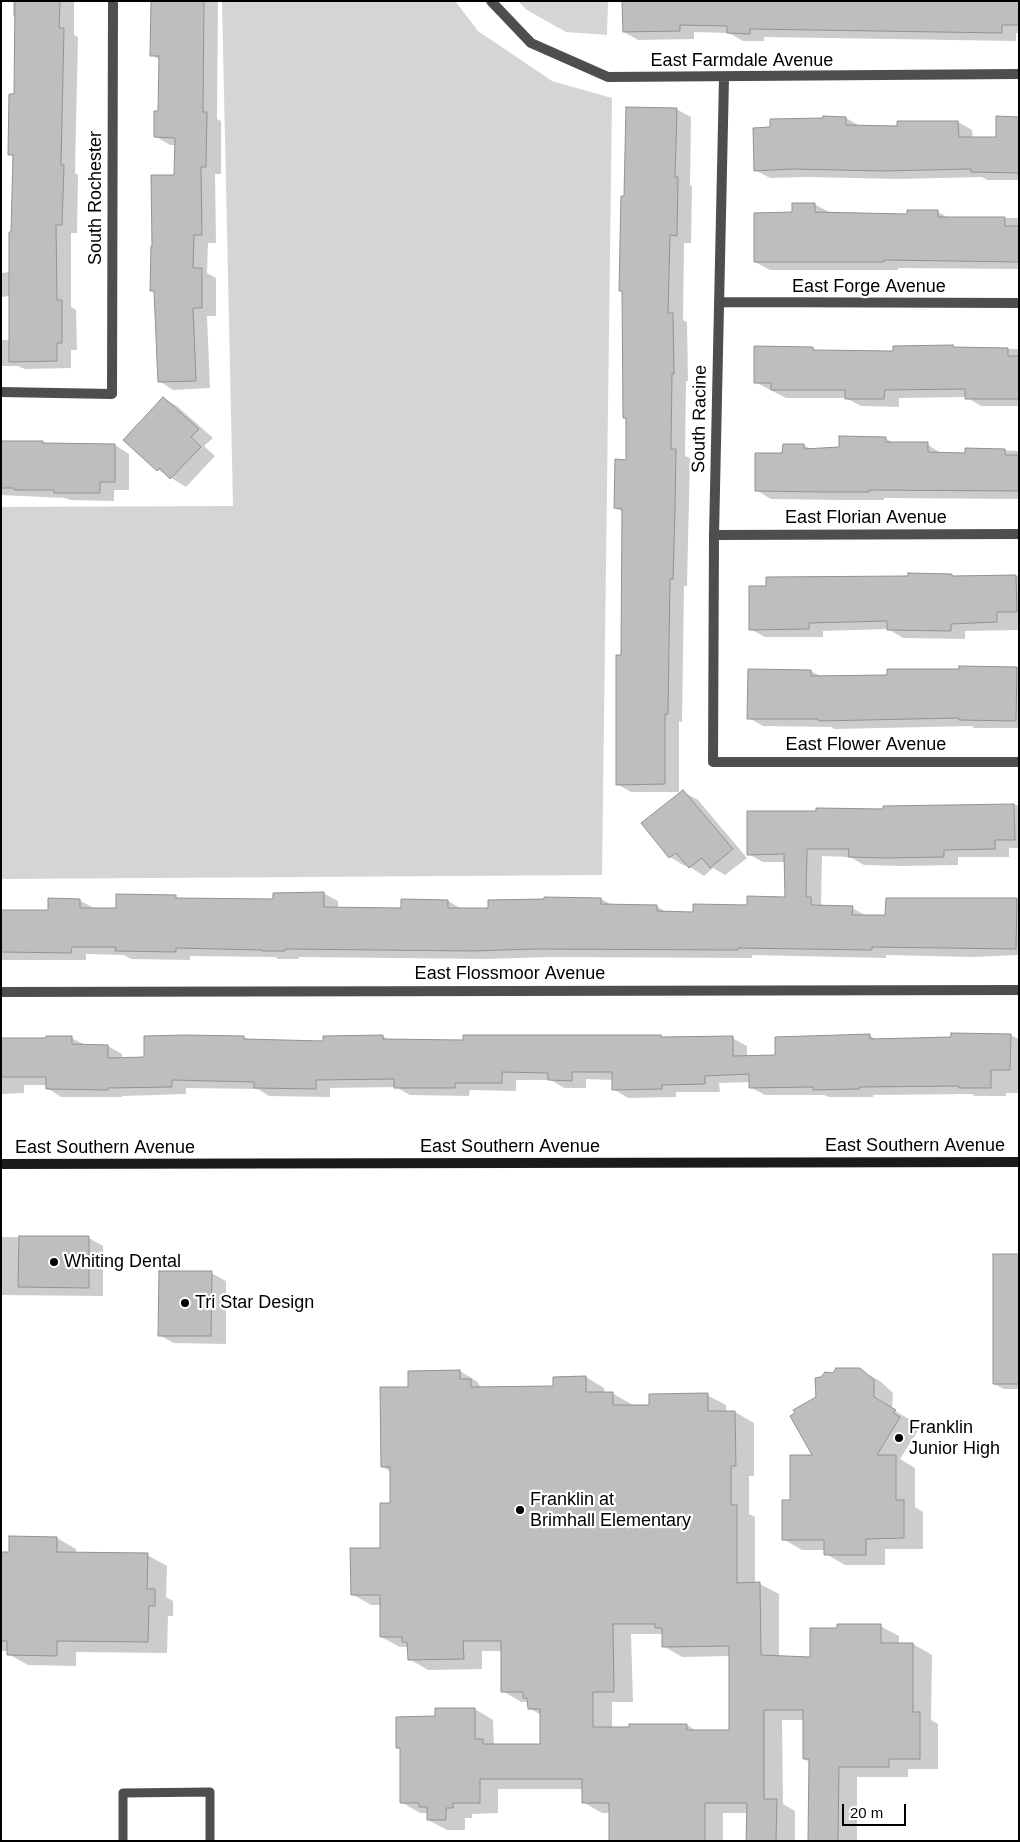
<!DOCTYPE html>
<style>
body{margin:0}
#map{position:relative;width:1020px;height:1842px;overflow:hidden;background:#fff;font-family:Helvetica,sans-serif}
canvas{display:block}
.frame{position:absolute;inset:0;border:2px solid #000;pointer-events:none}
.scale{position:absolute;left:842px;top:1804px;width:64px;height:22px;box-sizing:border-box;border:2px solid #000;border-top:0;padding-left:6px;font-size:15px;line-height:18px;white-space:nowrap;color:#000;-webkit-text-stroke:4px #fff;paint-order:stroke}
</style>
<div id="map">
<canvas width="1020" height="1842"></canvas>
<div class="frame"></div>
<div class="scale">20 m</div>
</div>
<script>
const g = document.querySelector('canvas').getContext('2d');
g.lineJoin = 'round';
function paint(path, color) {
  g.fillStyle = color;
  g.fill(path, 'evenodd');
}
function toPath(rows) {
  const path = new Path2D();
  for (const r of rows) {
    path.moveTo(r[0], r[1]);
    for (let i = 2; i < r.length; i += 2) path.lineTo(r[i], r[i + 1]);
  }
  return path;
}
function stroke(path, color, width, dash) {
  g.strokeStyle = color;
  g.lineWidth = width;
  g.lineCap = dash ? 'butt' : 'round';
  g.setLineDash(dash || []);
  g.stroke(path);
}
function drawText(font, color, halo, rows, align = 'center') {
  g.font = font + ' Helvetica,sans-serif';
  g.lineWidth = 4.5;
  g.setLineDash([]);
  g.textBaseline = 'middle';
  g.strokeStyle = halo;
  g.fillStyle = color;
  for (const [text, x, y, turn = 0] of rows) {
    g.save();
    g.translate(x, y);
    g.rotate((+turn || 0) * Math.PI / 180);
    g.textAlign = isNaN(turn) ? turn : align;
    if (halo) g.strokeText(text, 0, 0);
    g.fillText(text, 0, 0);
    g.restore();
  }
}
const green = toPath([
 [222,1,455,1,478,31,552,81,612,98,602,875,1,879,1,507,233,506],
 [518,1,608,1,607,35,566,32,527,10]
]);
const shadow = toPath([
 [13,1,74,1,74,35,78,37,75,173,78,175,77,233,71,233,71,307,76,310,77,350,71,350,71,368,25,369,18,366,1,366,1,340,10,340,9,296,1,297,1,273,10,272,13,233,14,157,10,154,15,95,16,18,13,16],
 [152,1,218,1,217,119,221,121,221,174,215,174,216,243,208,243,207,273,216,278,216,316,207,316,210,388,173,390,159,381,155,292,152,290,175,176,176,145,170,145,155,136,159,112,160,60,152,55],
 [623,1,1019,1,1019,33,1016,33,1016,41,764,37,764,41,743,41,729,33,694,32,694,39,638,40,624,32],
 [676,109,691,117,690,185,692,186,691,243,684,243,683,320,687,322,688,381,686,381,685,456,690,458,687,586,684,586,682,722,679,721,679,792,631,792,617,784,622,657,624,512,615,508,628,461,628,419,624,417,626,198],
 [846,118,860,126,898,127,958,122,972,130,973,138,997,138,1019,118,1019,180,987,180,982,177,899,179,808,177,770,178,755,170,771,128],
 [814,204,829,212,908,215,908,211,938,212,949,218,1019,218,1019,269,898,268,898,270,770,270,755,262,793,214],
 [953,347,955,348,1019,349,1019,406,981,406,966,397,899,398,899,407,861,406,846,398,786,398,755,382,812,348,817,351,894,352],
 [164,398,178,407,213,438,204,446,215,456,186,487,158,470,125,440],
 [885,438,895,444,927,444,942,454,966,454,966,449,1019,451,1019,499,884,498,884,500,840,500,771,499,756,490,784,454,804,445,812,450,840,449],
 [1,442,43,443,47,445,115,445,129,454,129,490,114,490,114,501,70,500,65,498,1,495],
 [951,575,955,577,1019,576,1019,630,965,631,965,639,903,638,888,629,823,631,823,637,765,637,750,629],
 [961,667,1019,667,1019,728,974,728,972,726,834,729,831,727,763,726,749,718,811,671,822,677,888,677,961,670],
 [683,792,698,800,747,858,725,875,713,868,704,876,690,867,687,864,685,866,670,857,643,823],
 [1019,805,1019,848,1009,848,1009,857,958,857,958,865,900,866,864,865,850,857,822,856,821,904,826,907,852,908,867,916,887,917,887,899,1019,899,1019,955,972,957,886,955,886,958,752,955,752,958,550,957,488,959,299,957,299,959,278,959,275,957,190,956,190,960,131,959,124,955,86,954,86,960,1,960,1,911,49,911,79,900,94,908,117,909,118,896,176,897,180,899,274,901,323,893,338,901,338,908,402,909,448,901,462,909,489,909,601,899,612,905,656,906,668,913,694,913,748,906,786,898,785,862,763,862,748,854,885,810,885,807],
 [869,1035,877,1040,1010,1035,1019,1039,1019,1093,1006,1093,1006,1096,975,1096,972,1094,873,1095,873,1097,829,1097,824,1095,765,1095,750,1087,750,1082,719,1083,720,1092,676,1092,676,1097,628,1098,613,1089,613,1080,586,1079,586,1088,564,1088,551,1080,516,1080,516,1091,470,1090,469,1096,410,1095,396,1087,330,1088,330,1097,269,1096,258,1089,186,1088,186,1094,122,1096,122,1097,61,1097,47,1088,47,1085,24,1085,24,1093,1,1094,1,1039,72,1038,85,1045,108,1046,122,1054,122,1059,145,1058,185,1036,244,1037,249,1040,325,1042,382,1036,391,1041,464,1041,661,1036,665,1038,732,1038,747,1046,747,1057,776,1056],
 [1,1237,89,1238,103,1246,103,1296,1,1295],
 [1019,1255,1019,1389,1004,1389,994,1384],
 [211,1273,226,1281,226,1344,174,1343,159,1335],
 [860,1370,880,1381,893,1393,892,1409,914,1422,911,1425,919,1429,900,1459,915,1468,915,1507,923,1512,923,1549,885,1549,885,1565,845,1565,826,1554,826,1550,802,1550,783,1539,791,1501,814,1456,817,1398,833,1374],
 [460,1371,478,1382,479,1385,483,1388,554,1387,586,1377,604,1388,604,1393,612,1393,631,1404,631,1407,651,1406,707,1395,726,1405,726,1412,735,1412,754,1423,754,1476,749,1476,749,1514,755,1517,755,1584,760,1584,779,1594,779,1657,811,1658,880,1626,899,1636,899,1644,913,1644,932,1655,931,1720,938,1724,938,1769,908,1769,908,1777,857,1777,857,1841,809,1841,810,1762,804,1759,804,1720,782,1720,783,1804,795,1811,795,1841,747,1841,748,1813,723,1813,723,1841,593,1841,611,1840,611,1813,602,1813,583,1802,583,1789,498,1789,498,1813,472,1814,472,1818,465,1818,465,1830,447,1830,428,1820,428,1813,420,1813,401,1802,401,1749,398,1747,436,1718,475,1709,493,1720,494,1746,541,1746,541,1715,529,1708,529,1702,521,1702,503,1691,503,1651,482,1651,482,1669,428,1670,409,1659,409,1647,400,1647,381,1637,381,1605,371,1605,352,1594,382,1549,392,1504,391,1472,382,1466,409,1388],
 [631,1634,663,1634,663,1646,682,1657,730,1656,730,1731,698,1732,687,1725,612,1728,612,1702,633,1702],
 [57,1538,76,1549,76,1554,147,1555,167,1566,166,1597,173,1601,173,1616,168,1616,167,1653,76,1652,76,1666,28,1665,8,1654,8,1651,1,1651,1,1553,10,1553]
]);
const building = toPath([
 [15,1,60,1,59,28,64,28,61,165,64,165,62,225,56,225,57,300,62,300,62,343,57,343,57,361,9,362,9,232,11,232,13,155,8,155,9,94,14,94,15,1],
 [151,1,204,1,203,112,207,112,206,167,201,167,202,235,194,235,193,268,202,268,202,308,193,308,196,381,158,382,154,291,150,291,151,246,152,246,151,175,174,175,175,138,154,137,154,111,158,111,159,56,150,56,151,1],
 [622,1,1019,1,1019,25,1002,25,1002,33,750,29,750,34,727,33,727,26,680,25,680,31,623,32,622,1],
 [626,107,677,108,675,177,678,177,677,236,670,235,668,313,673,313,674,374,672,374,671,449,676,449,675,510,673,579,670,579,668,714,665,714,665,784,616,785,616,655,621,655,622,509,614,508,615,459,626,460,626,418,623,418,622,291,619,291,621,196,624,196,626,107],
 [823,116,846,117,846,125,897,126,897,121,958,121,959,137,996,137,996,116,1019,117,1019,173,971,172,971,169,883,171,792,169,754,171,753,128,770,127,770,119,823,118,823,116],
 [792,203,815,203,815,212,907,214,907,210,938,210,938,217,1005,217,1005,226,1019,226,1019,262,884,260,884,262,754,262,754,213,792,212,792,203],
 [953,345,953,347,1008,348,1008,356,1019,356,1019,399,965,399,965,389,885,390,884,399,845,399,845,390,771,390,771,383,754,383,754,346,813,347,813,350,893,351,893,346,953,345],
 [163,397,199,429,191,437,201,447,170,479,160,468,157,471,123,440,163,397],
 [839,436,886,437,886,442,928,442,928,452,965,453,965,448,1005,449,1005,455,1019,455,1019,491,869,490,869,492,825,492,755,491,755,453,782,453,783,444,804,444,804,449,839,447,839,436],
 [1,441,43,441,43,443,115,444,115,482,100,482,100,493,54,493,54,490,14,490,14,488,1,488,1,441],
 [908,573,952,574,952,576,1016,575,1017,612,997,612,997,622,951,624,951,631,887,630,887,621,809,623,809,629,749,630,749,586,766,586,766,577,908,576,908,573],
 [959,666,1017,667,1016,721,959,720,959,718,819,721,818,719,747,719,748,669,811,670,811,676,887,675,887,669,959,669,959,666],
 [683,790,733,849,710,868,702,858,689,868,676,853,669,858,641,823,683,790],
 [1014,804,1015,840,995,840,995,849,944,850,944,857,884,858,848,857,849,849,807,849,806,897,811,897,811,905,853,906,852,915,885,915,886,898,1017,898,1016,949,872,947,872,950,738,948,738,950,535,949,473,951,285,949,285,951,262,951,262,950,176,948,176,952,115,951,116,947,72,947,71,953,1,952,1,910,48,910,48,898,80,899,80,908,116,908,116,894,176,895,176,898,273,899,273,893,324,892,324,907,401,908,401,899,448,900,448,908,488,908,488,900,544,899,544,897,601,898,601,904,657,905,657,911,693,912,693,904,747,905,747,896,785,897,784,854,747,855,747,811,816,811,816,808,883,809,883,806,1014,804],
 [951,1033,1011,1034,1010,1070,991,1070,991,1088,959,1088,959,1086,859,1087,859,1089,813,1090,813,1087,749,1088,749,1074,705,1076,705,1084,662,1085,662,1089,612,1090,612,1072,572,1072,572,1081,548,1080,548,1073,502,1072,502,1083,455,1083,455,1088,394,1088,394,1079,316,1080,316,1089,254,1088,254,1082,172,1080,172,1087,108,1088,108,1090,46,1089,46,1077,1,1077,1,1038,46,1038,46,1036,72,1036,72,1044,108,1045,108,1058,144,1057,144,1036,185,1035,244,1036,244,1039,323,1041,323,1036,383,1035,383,1039,463,1040,463,1035,661,1035,661,1037,733,1036,733,1056,775,1055,775,1037,870,1034,870,1039,951,1037,951,1033],
 [19,1236,89,1236,89,1288,18,1287,19,1236],
 [993,1254,1019,1254,1019,1384,993,1384,993,1254],
 [159,1271,212,1271,211,1336,158,1336,159,1271],
 [836,1368,860,1368,874,1380,874,1397,896,1410,893,1413,900,1417,877,1455,896,1455,896,1500,904,1500,904,1538,866,1539,866,1555,824,1555,824,1540,782,1540,782,1500,790,1500,790,1455,812,1455,790,1416,795,1413,793,1410,816,1397,815,1378,821,1377,825,1372,833,1373,836,1368],
 [460,1370,460,1379,471,1379,471,1387,553,1386,553,1377,586,1376,586,1392,613,1392,613,1405,649,1405,649,1394,708,1393,708,1411,735,1411,736,1466,731,1466,731,1505,737,1505,737,1583,760,1582,761,1655,810,1657,810,1628,837,1628,837,1624,881,1624,881,1643,913,1643,913,1712,920,1712,920,1759,889,1759,889,1767,839,1767,838,1841,808,1841,809,1759,803,1759,803,1710,764,1710,764,1799,777,1799,776,1841,746,1841,747,1803,705,1803,705,1841,609,1841,609,1803,582,1803,582,1779,480,1779,480,1803,453,1803,453,1808,446,1808,446,1820,427,1820,427,1807,419,1807,419,1803,400,1803,400,1748,396,1748,396,1717,435,1716,435,1708,475,1708,475,1739,483,1739,483,1744,540,1744,540,1709,528,1709,527,1698,523,1698,523,1692,501,1692,501,1641,463,1641,464,1659,408,1660,407,1642,402,1642,402,1637,380,1637,380,1595,351,1595,350,1548,380,1548,380,1503,390,1503,390,1467,381,1467,380,1387,408,1387,408,1371,460,1370],
 [613,1624,655,1624,655,1628,662,1628,662,1647,729,1646,729,1730,687,1730,687,1724,629,1724,629,1727,593,1727,593,1692,614,1692,613,1624],
 [9,1536,57,1537,57,1552,148,1553,147,1589,155,1589,155,1606,149,1606,148,1642,57,1641,57,1656,7,1655,7,1641,1,1641,1,1552,9,1552,9,1536]
]);
const service = toPath([
 [123,1841,123,1793,210,1792,210,1841]
]);
const minor = toPath([
 [491,1,531,43,608,77,1019,74],
 [724,78,714,535,713,762,1019,762],
 [719,302,1019,303],
 [1,392,112,394,113,1],
 [714,535,1019,534],
 [1,992,1019,990]
]);
const secondary = toPath([
 [1,1164,1019,1162]
]);
const markers = [
 [54,1262,5,"#000"],
 [185,1303,5,"#000"],
 [899,1438,5,"#000"],
 [520,1510,5,"#000"]
];
const streetNames = [
 ["East Farmdale Avenue",742,61],
 ["South Rochester",96,198,-90],
 ["East Forge Avenue",869,287],
 ["South Racine",700,419,-89],
 ["East Florian Avenue",866,518],
 ["East Flower Avenue",866,745],
 ["East Flossmoor Avenue",510,974],
 ["East Southern Avenue",915,1146],
 ["East Southern Avenue",510,1147],
 ["East Southern Avenue",105,1148]
];
const poiNames = [
 ["Whiting Dental",64,1262],
 ["Tri Star Design",195,1303],
 ["Franklin",909,1428],
 ["Junior High",909,1449],
 ["Franklin at",530,1500],
 ["Brimhall Elementary",530,1521]
];
paint(green, '#d5d5d5');
paint(shadow, '#0003');
paint(building, '#bebebe');
stroke(building, '#929292', 1);
stroke(service, '#4e4e4e', 9);
stroke(minor, '#4e4e4e', 10);
stroke(secondary, '#1b1b1b', 10);
for (const [x, y, r, color] of markers) {
  const dot = new Path2D();
  dot.arc(x, y, r, 0, 2 * Math.PI);
  g.fillStyle = color;
  g.fill(dot);
  stroke(dot, '#fff', 2);
}
drawText('18px', '#000', '#fff', streetNames);
drawText('18px', '#000', '#fff', poiNames, 'left');
</script>
